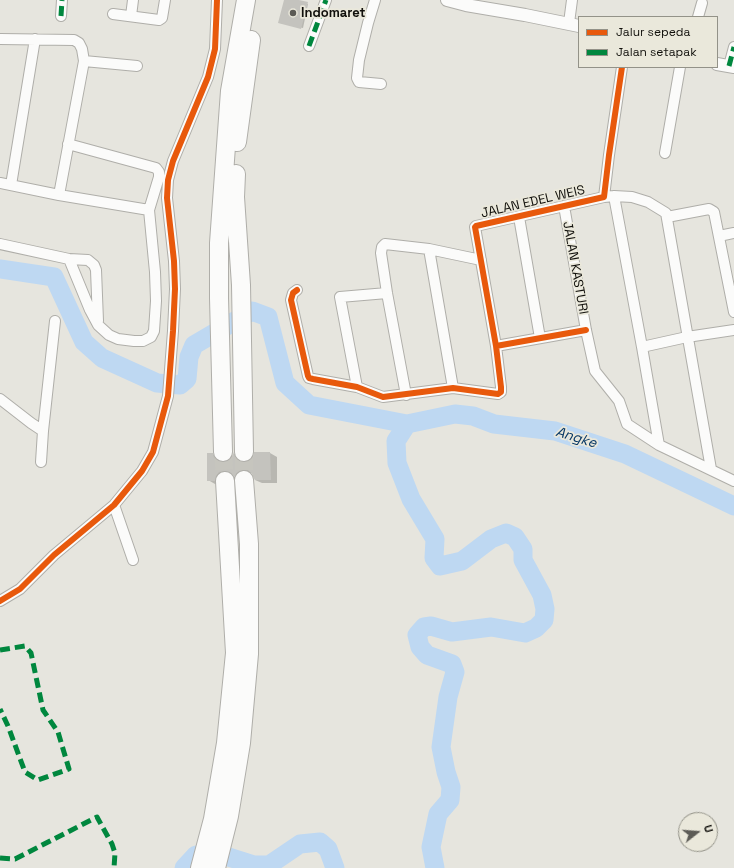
<!DOCTYPE html>
<style>
body{margin:0}
#map{position:relative;width:734px;height:868px;overflow:hidden;background:#e6e5de;font-family:"Space Grotesk",sans-serif}
canvas{display:block}
.legend{position:absolute;left:578px;top:16px;width:140px;height:52px;box-sizing:border-box;background:#eae8db;border:1px solid #939288;margin:0;padding:5px 7px;list-style:none;font-size:12px;color:#11100c}
.legend li{display:flex;align-items:center;gap:8px;height:20px}
.legend b{width:20px;border:1px solid #939288}
.north{position:absolute;left:678px;top:812px;width:40px;height:40px;box-sizing:border-box;background:#eae8db;border:1px solid #939288;border-radius:50%;rotate:73deg;font-size:11px;font-weight:700;line-height:16px;text-align:center;color:#11100c}
.north::after{content:'';display:block;margin:auto;width:14px;height:18px;background:#5c5b56;clip-path:polygon(50% 0,100% 100%,50% 72%,0 100%)}
</style>
<div id="map">
<canvas width="734" height="868"></canvas>
<ul class="legend">
<li><b style="height:5px;background:#e8590c"></b>Jalur sepeda</li>
<li><b style="height:5px;background:#00873e"></b>Jalan setapak</li>
</ul>
<div class="north">U</div>
</div>
<script>
const g = document.querySelector('canvas').getContext('2d');
g.lineJoin = 'round';
function paint(path, color) {
  g.fillStyle = color;
  g.fill(path, 'evenodd');
}
function toPath(rows) {
  const path = new Path2D();
  for (const r of rows) {
    path.moveTo(r[0], r[1]);
    for (let i = 2; i < r.length; i += 2) path.lineTo(r[i], r[i + 1]);
  }
  return path;
}
function stroke(path, color, width, dash) {
  g.strokeStyle = color;
  g.lineWidth = width;
  g.lineCap = dash ? 'butt' : 'round';
  g.setLineDash(dash || []);
  g.stroke(path);
}
function drawText(font, color, halo, rows, align = 'center') {
  g.font = font + ' "Space Grotesk",sans-serif';
  g.lineWidth = 3.5;
  g.setLineDash([]);
  g.textBaseline = 'middle';
  g.strokeStyle = halo;
  g.fillStyle = color;
  for (const [text, x, y, turn = 0] of rows) {
    g.save();
    g.translate(x, y);
    g.rotate((+turn || 0) * Math.PI / 180);
    g.textAlign = isNaN(turn) ? turn : align;
    if (halo) g.strokeText(text, 0, 0);
    g.fillText(text, 0, 0);
    g.restore();
  }
}
const shadow = toPath([
 [285,0,295,0,308,4,303,28,280,23],
 [255,453,270,453,277,457,277,483,262,483,255,480,253,473,251,473,244,475,241,479,234,474,226,476,221,484,215,484,208,480,212,454,219,457,221,463,229,462,234,454,240,457,239,460,242,463,250,462,254,458]
]);
const river = toPath([
 [0,269,54,277,84,342,102,358,157,383,180,385,187,379,189,357,194,345,252,311,268,317,285,383,309,405,407,424,455,414,473,416,494,424,555,431,625,454,734,506],
 [407,424,396,441,397,463,411,499,435,539,434,558,440,566,462,561,491,539,506,533,515,537,523,549,523,560,542,595,545,609,544,620,536,628,525,633,491,627,452,632,431,626,424,627,417,635,420,647,427,655,452,664,455,672,448,697,441,747,446,772,451,787,450,800,438,814,431,847,435,868],
 [184,868,196,855,213,852,254,865,269,865,300,844,320,842,328,849,335,868]
]);
const building = toPath([
 [284,0,299,0,308,2,301,29,278,23],
 [234,452,235,457,239,461,245,462,250,461,253,457,254,452,270,452,271,480,255,480,252,474,248,470,244,470,238,472,234,477,230,472,224,471,219,472,216,476,215,481,207,481,207,453,213,453,214,458,218,461,223,462,229,461,232,457]
]);
const motorwayTunnel = toPath([
 [223,452,225,481],
 [244,452,244,480]
]);
const minor = toPath([
 [375,0,368,23,359,60,357,78,359,82,381,84],
 [113,14,159,20,162,18,165,0],
 [61,16,62,0],
 [131,16,133,0],
 [698,17,702,3],
 [569,23,572,0],
 [0,39,74,40,79,43,82,49,84,61,59,195],
 [309,46,326,0],
 [84,61,137,66],
 [729,66,734,47],
 [68,144,156,168,159,172,159,177,149,210,155,272,156,301,154,331,151,337,143,341,134,341,118,339,109,335,98,325,90,310,69,259],
 [665,153,680,67],
 [0,183,59,195,149,210],
 [11,185,35,39],
 [614,196,642,347,687,337,734,330],
 [604,197,614,196,632,197,648,202,666,213,711,469],
 [564,206,586,330,595,371,619,401,627,424,659,445,734,481],
 [519,217,540,338],
 [667,217,709,209,714,212,734,312],
 [719,236,734,233],
 [0,244,69,259,88,260,94,265,96,270,98,321],
 [429,249,453,388],
 [297,290,293,293,291,300,308,376,309,378,313,379,357,387,383,397,453,388,498,394,501,392,501,387,496,346],
 [586,330,496,346,475,227,476,226,604,197,609,155,622,67],
 [642,347,659,445],
 [357,387,340,297,387,293],
 [406,395,387,293,381,253,382,247,385,244,429,249,481,260],
 [0,399,31,423,43,431,55,321],
 [41,462,43,431],
 [114,505,133,560],
 [0,601,20,589,54,555,114,505,142,471,153,452,168,396,173,331,175,289,174,261,167,198,168,180,173,161,208,77,215,49,217,0]
]);
const tertiary = toPath([
 [447,0,466,5,525,15,579,26],
 [717,64,734,67]
]);
const motorway = toPath([
 [237,142,251,40],
 [236,174,235,197,241,285,244,452],
 [223,452,219,298,219,243,230,91,246,0],
 [200,868,213,819,226,743,235,653,225,481],
 [216,868,229,816,241,743,249,654,249,544,244,480]
]);
const quiet = toPath([
 [61,16,62,0],
 [309,46,326,0],
 [729,66,734,47],
 [0,650,25,646,31,653,43,710,58,732,69,769,38,780,25,772,8,726,0,709],
 [0,858,15,859,97,817,112,844,115,853,114,868]
]);
const cycleway = toPath([
 [297,290,293,293,291,300,308,376,309,378,313,379,357,387,383,397,453,388,498,394,501,392,501,387,496,346],
 [586,330,496,346,475,227,476,226,604,197,609,155,622,67],
 [0,601,20,589,54,555,114,505,142,471,153,452,168,396,173,331,175,289,174,261,167,198,168,180,173,161,208,77,215,49,217,0]
]);
const markers = [
 [293,13,4,"#5c5b56"]
];
const poiNames = [
 ["Indomaret",301,13]
];
const streetNames = [
 ["JALAN EDEL WEIS",533,202,-13],
 ["JALAN KASTURI",575,268,80]
];
const waterNames = [
 ["Angke",576,438,17]
];
paint(shadow, '#0003');
stroke(river, '#bed8f2', 19);
paint(building, '#c4c3be');
stroke(motorwayTunnel, '#c6c5be', 18, [18, 9]);
stroke(minor, '#afaea9', 12);
stroke(tertiary, '#afaea9', 14);
stroke(motorway, '#afaea9', 20);
stroke(minor, '#fbfbfa', 10);
stroke(tertiary, '#fbfbfa', 12);
stroke(motorway, '#fbfbfa', 18);
stroke(quiet, '#00873e', 5, [10, 5]);
stroke(cycleway, '#e8590c', 6);
for (const [x, y, r, color] of markers) {
  const dot = new Path2D();
  dot.arc(x, y, r, 0, 2 * Math.PI);
  g.fillStyle = color;
  g.fill(dot);
  stroke(dot, '#eae8db', 1.5);
}
drawText('bold 13px', '#11100c', '#eae8db', poiNames, 'left');
drawText('13px', '#11100c', '#eae8db', streetNames);
drawText('italic 14px', '#073866', '#eae8db', waterNames);
</script>
